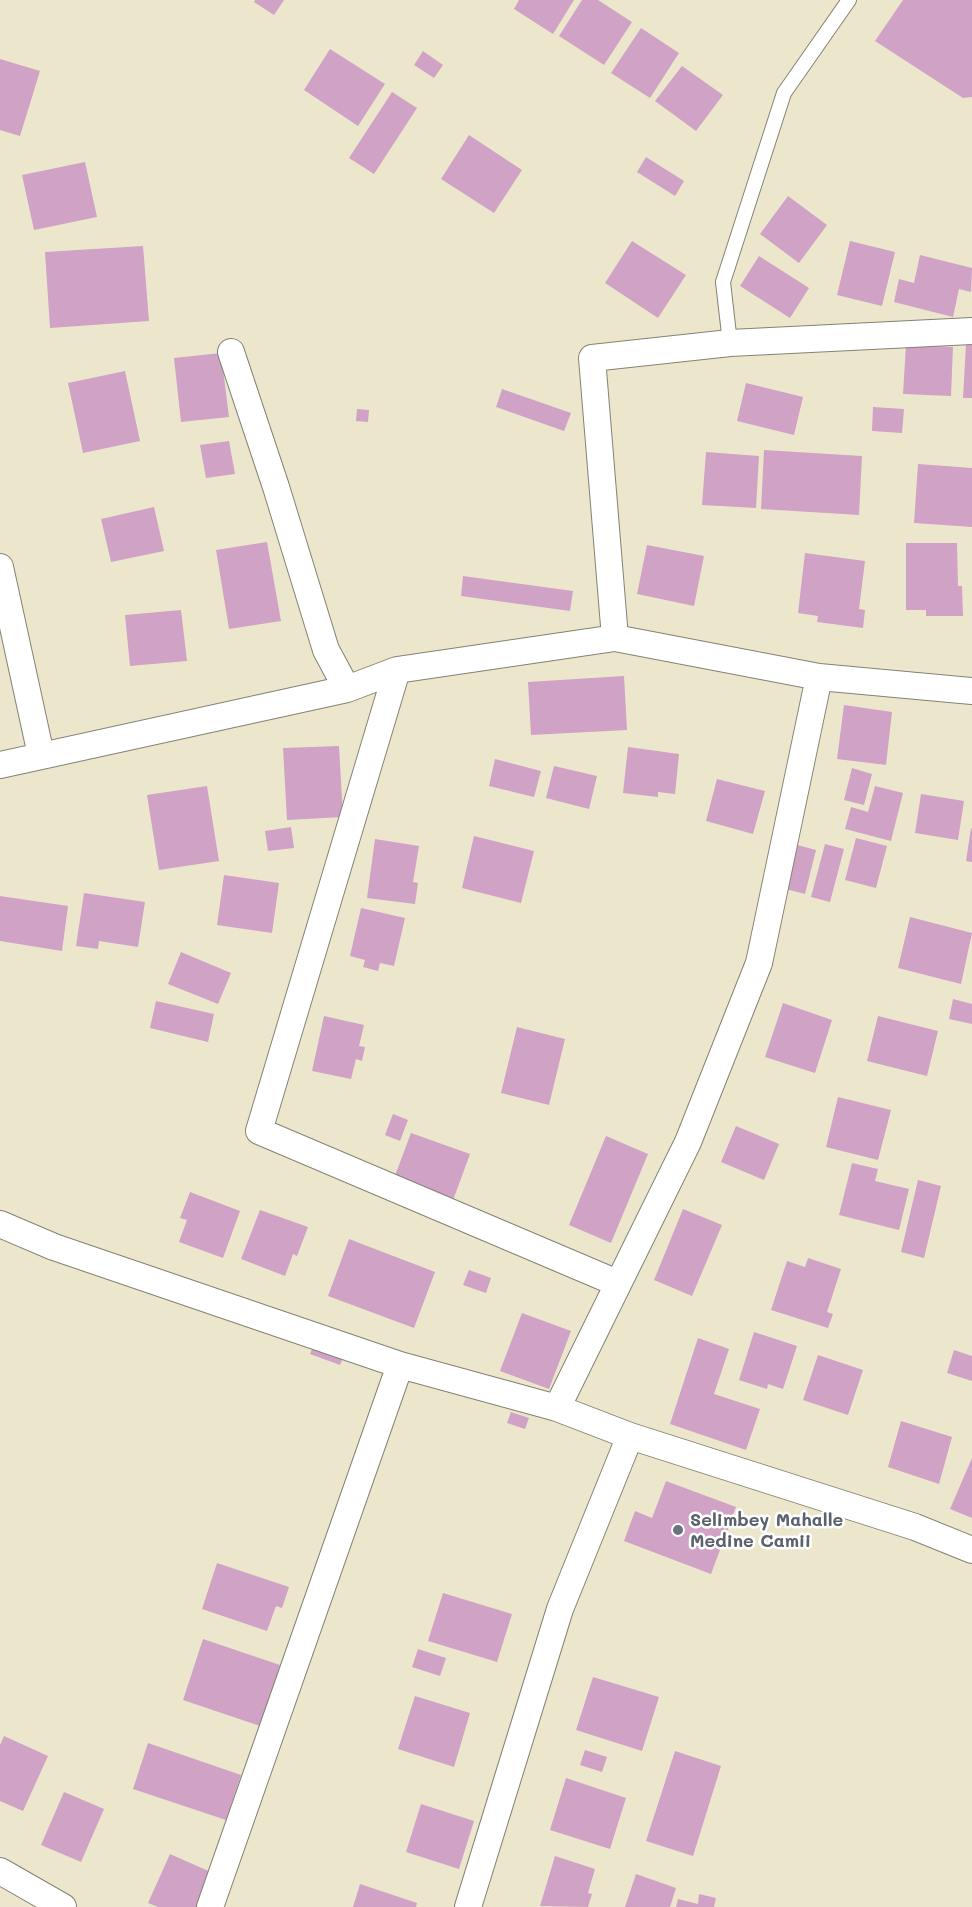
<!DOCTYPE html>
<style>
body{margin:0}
canvas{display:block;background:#ece7cc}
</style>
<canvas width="972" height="1907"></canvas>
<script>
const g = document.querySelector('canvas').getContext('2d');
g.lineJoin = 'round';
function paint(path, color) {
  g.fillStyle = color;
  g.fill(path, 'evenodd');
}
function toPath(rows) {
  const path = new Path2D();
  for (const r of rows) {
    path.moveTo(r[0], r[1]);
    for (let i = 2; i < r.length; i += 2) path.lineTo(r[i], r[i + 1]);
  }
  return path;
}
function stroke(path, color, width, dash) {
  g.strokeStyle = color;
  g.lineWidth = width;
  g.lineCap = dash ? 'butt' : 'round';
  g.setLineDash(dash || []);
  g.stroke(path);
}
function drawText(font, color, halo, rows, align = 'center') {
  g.font = font + ' Mali,sans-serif';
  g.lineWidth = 5;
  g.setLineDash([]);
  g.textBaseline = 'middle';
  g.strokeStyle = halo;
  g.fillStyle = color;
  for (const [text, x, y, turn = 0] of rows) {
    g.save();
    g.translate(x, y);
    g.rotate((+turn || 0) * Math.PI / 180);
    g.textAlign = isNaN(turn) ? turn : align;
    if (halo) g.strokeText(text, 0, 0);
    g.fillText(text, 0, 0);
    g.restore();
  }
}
const building = toPath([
 [255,0,284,0,274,15,254,2],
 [519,0,574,0,553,34,514,9],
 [582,0,598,0,632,22,604,65,559,36],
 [903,0,972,0,972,97,963,98,875,41],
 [641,28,679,53,650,98,611,73],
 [330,49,385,84,358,126,304,90],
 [423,51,443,65,434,78,414,65],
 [0,59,40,71,20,136,0,130],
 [682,66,723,95,696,131,655,101],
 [392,92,417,108,374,174,349,158],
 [469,135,522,170,494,213,441,179],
 [646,157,684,181,675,196,637,172],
 [85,162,97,217,34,230,22,175],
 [788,196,827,225,799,263,760,234],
 [632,241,686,275,658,318,605,283],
 [850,241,895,252,882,306,837,295],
 [143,246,149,321,50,328,45,252],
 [920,255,972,268,971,292,959,289,953,317,894,302,899,279,914,283],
 [759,256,809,288,790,318,740,286],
 [966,344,972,345,972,398,963,398],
 [906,345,953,347,951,396,903,394],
 [221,353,229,417,181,422,174,358],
 [125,371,140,441,83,453,68,383],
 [746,383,803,397,794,435,737,421],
 [502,389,571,413,564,431,496,407],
 [873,407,904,409,902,433,872,431],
 [357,409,369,410,368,422,356,421],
 [229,441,235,474,206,478,200,445],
 [764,450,862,456,859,515,761,509],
 [706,452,759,456,756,508,702,505],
 [918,464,972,468,972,527,914,523],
 [154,507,164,551,111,562,101,519],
 [267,542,281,621,229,629,216,550],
 [906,543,957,543,958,586,962,586,963,616,926,616,926,610,906,610],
 [647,545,704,556,694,606,637,594],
 [805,553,865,561,859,609,865,610,863,628,817,622,818,616,798,613],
 [463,576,573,591,570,611,461,596],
 [181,610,187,661,130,666,125,615],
 [624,676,627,730,531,735,528,682],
 [844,705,892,712,886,765,837,759],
 [339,746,343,817,287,820,283,748],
 [628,747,679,754,675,794,658,792,658,797,623,793],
 [495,759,541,771,534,797,489,786],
 [554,766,597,776,589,809,546,798],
 [852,768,872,774,864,805,844,800],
 [717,779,765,791,753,834,706,821],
 [207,786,219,861,159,870,147,795],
 [875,786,903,793,891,841,845,829,851,807,868,812],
 [921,794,964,801,958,840,915,833],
 [291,827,294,848,268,851,265,831],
 [971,828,972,829,972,862,966,861],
 [474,836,534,851,521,903,462,888],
 [856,838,887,846,876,888,845,880],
 [375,839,419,846,413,882,418,883,415,904,367,898],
 [790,843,816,850,805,894,778,887],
 [825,844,844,849,830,902,811,897],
 [224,875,279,883,272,933,217,925],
 [84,893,145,902,138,947,99,941,98,949,76,946],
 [0,896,68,906,62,951,0,941],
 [361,908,405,918,394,966,380,963,378,971,363,967,365,960,350,956],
 [910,917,972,933,961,984,898,968],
 [181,952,231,973,218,1004,168,984],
 [953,999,972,1004,972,1024,949,1019],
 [156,1001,214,1014,208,1042,150,1028],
 [783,1003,832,1020,815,1073,765,1057],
 [324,1016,364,1025,359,1046,365,1047,362,1061,356,1059,351,1079,312,1071],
 [878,1016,938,1031,927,1076,867,1061],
 [517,1027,565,1039,549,1105,501,1093],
 [838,1097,891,1110,878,1160,826,1147],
 [393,1114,408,1120,400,1141,385,1135],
 [736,1126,779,1144,764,1180,721,1162],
 [411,1133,470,1154,452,1203,393,1181],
 [606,1136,648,1154,611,1243,569,1225],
 [852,1163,878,1169,875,1181,909,1189,899,1230,839,1215],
 [918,1180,941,1186,924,1258,901,1252],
 [190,1192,240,1211,223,1258,179,1242,187,1220,180,1218],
 [683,1209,722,1225,692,1296,654,1280],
 [260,1210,308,1227,297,1256,293,1254,285,1276,241,1259],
 [349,1239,435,1272,414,1328,328,1296],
 [808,1258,841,1269,827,1312,833,1314,828,1328,771,1310,787,1261,805,1267],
 [469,1270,491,1278,486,1293,463,1285],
 [522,1313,571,1331,549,1389,500,1371],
 [754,1332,797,1346,783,1389,768,1384,767,1389,739,1380],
 [698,1338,729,1349,714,1394,760,1409,746,1450,670,1424],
 [316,1339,346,1351,340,1365,310,1354],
 [954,1350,972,1356,972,1381,947,1373],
 [818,1355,863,1370,848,1415,803,1400],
 [511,1412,529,1418,525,1429,507,1423],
 [901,1421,952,1437,939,1484,888,1467],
 [972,1458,972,1518,950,1509],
 [666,1481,736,1507,711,1574,624,1541,635,1511,652,1518],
 [217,1563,289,1587,282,1608,276,1606,267,1631,202,1609],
 [443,1593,512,1614,497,1662,428,1641],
 [203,1639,280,1665,260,1726,183,1700],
 [418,1649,446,1658,440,1676,412,1667],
 [593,1677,659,1697,642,1751,576,1730],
 [415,1696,470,1713,454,1767,398,1749],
 [4,1736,48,1756,23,1811,0,1801,0,1745],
 [148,1743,241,1775,226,1820,133,1789],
 [585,1750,607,1757,602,1772,580,1765],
 [675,1751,721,1766,693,1856,646,1841],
 [566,1778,626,1798,610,1849,550,1830],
 [64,1792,104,1809,81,1862,41,1845],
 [421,1804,474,1821,459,1869,406,1852],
 [170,1854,213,1873,198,1907,158,1907,148,1903],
 [555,1856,595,1869,588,1893,592,1894,588,1907,540,1906],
 [636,1874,676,1888,670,1907,625,1907],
 [360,1884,417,1903,416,1907,353,1907],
 [699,1894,716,1898,714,1907,676,1907,678,1899,698,1904]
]);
const lane = toPath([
 [730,343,723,282,784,93,849,0]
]);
const street = toPath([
 [231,352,276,487,326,650,347,689],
 [0,567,41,755],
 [615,638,592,358,730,343,972,331],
 [397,670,259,1131,617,1283],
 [0,765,347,689,397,670,615,638,819,677,972,691],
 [0,1224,54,1247,400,1365,557,1408,630,1436,915,1527,972,1550],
 [557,1408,688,1142,759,963,819,677],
 [0,1871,63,1907],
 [210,1907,400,1365],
 [468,1907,560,1609,630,1436]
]);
const markers = [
 [678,1530,6,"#6b7280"]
];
const worshipNames = [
 ["Selimbey Mahalle",690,1520],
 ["Medine Camii",690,1541]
];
paint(building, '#d0a2c5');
stroke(lane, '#848274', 16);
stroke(street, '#848274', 28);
stroke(lane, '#fff', 14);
stroke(street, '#fff', 26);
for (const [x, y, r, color] of markers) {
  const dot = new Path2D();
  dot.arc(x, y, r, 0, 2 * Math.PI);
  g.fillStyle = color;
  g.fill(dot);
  stroke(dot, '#fff', 2);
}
drawText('bold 18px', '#5b616d', '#fff', worshipNames, 'left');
</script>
